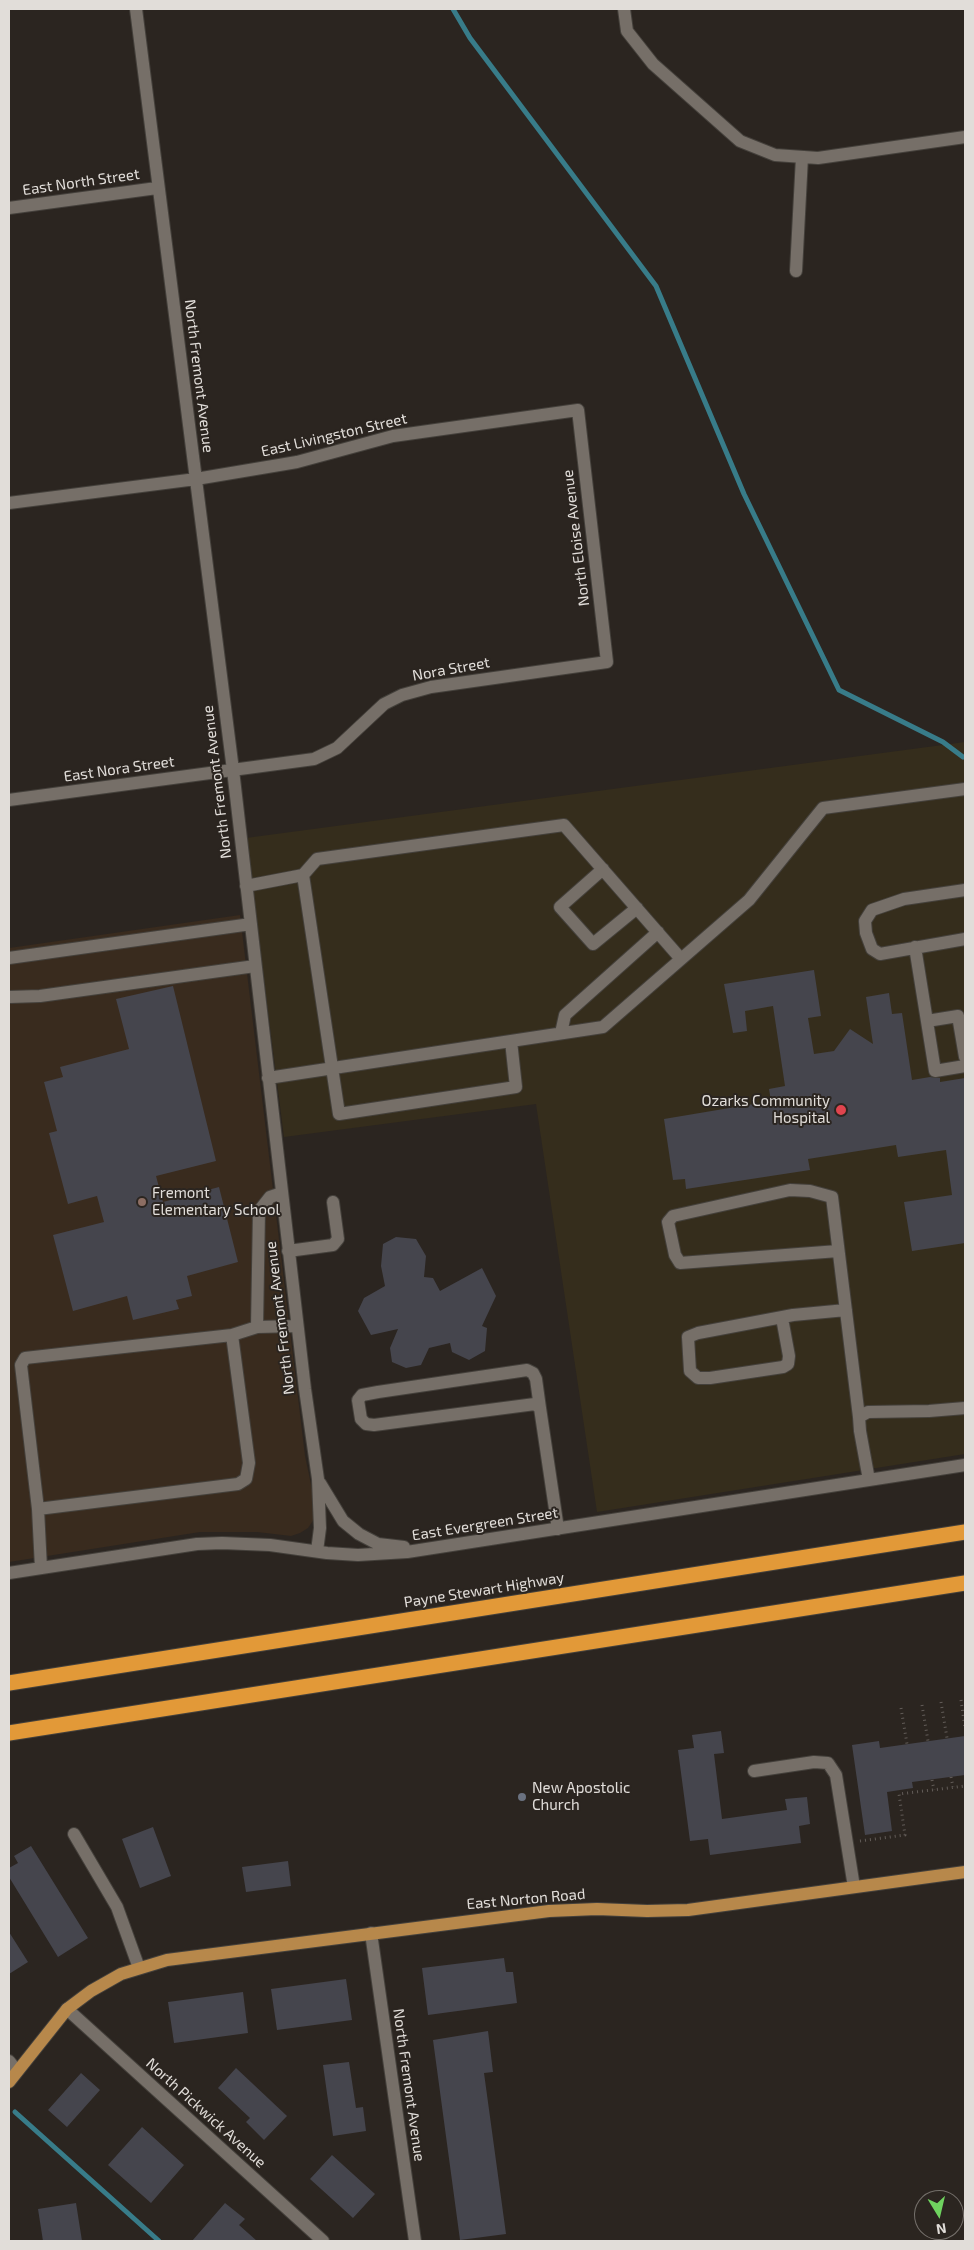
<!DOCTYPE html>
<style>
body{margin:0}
#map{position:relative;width:974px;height:2250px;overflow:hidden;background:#2b2520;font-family:"Exo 2",sans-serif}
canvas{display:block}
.frame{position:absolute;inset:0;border:10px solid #e1ddd9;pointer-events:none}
.north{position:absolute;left:914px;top:2190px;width:50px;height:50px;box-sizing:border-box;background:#2b2520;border:1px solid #746f6a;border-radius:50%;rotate:171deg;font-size:14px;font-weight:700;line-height:20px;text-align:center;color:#e1ddd9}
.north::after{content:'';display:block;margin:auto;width:18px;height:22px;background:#6fd35f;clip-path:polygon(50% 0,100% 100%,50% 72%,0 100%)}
</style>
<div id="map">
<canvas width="974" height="2250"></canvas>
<div class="frame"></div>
<div class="north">N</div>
</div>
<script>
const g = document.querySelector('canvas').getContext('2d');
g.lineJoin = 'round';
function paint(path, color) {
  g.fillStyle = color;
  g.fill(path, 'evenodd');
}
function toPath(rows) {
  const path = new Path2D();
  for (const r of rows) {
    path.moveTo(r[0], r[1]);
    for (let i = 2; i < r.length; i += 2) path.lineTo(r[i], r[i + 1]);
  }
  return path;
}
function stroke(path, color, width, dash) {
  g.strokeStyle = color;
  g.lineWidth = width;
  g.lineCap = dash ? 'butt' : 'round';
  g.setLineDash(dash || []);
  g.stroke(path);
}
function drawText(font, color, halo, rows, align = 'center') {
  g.font = font + ' "Exo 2",sans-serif';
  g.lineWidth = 4;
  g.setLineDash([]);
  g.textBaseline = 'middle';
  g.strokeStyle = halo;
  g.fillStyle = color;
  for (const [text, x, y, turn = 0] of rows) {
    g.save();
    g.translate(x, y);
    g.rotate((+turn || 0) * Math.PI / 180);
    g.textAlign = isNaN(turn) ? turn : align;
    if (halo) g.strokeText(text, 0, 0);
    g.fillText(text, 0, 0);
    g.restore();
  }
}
const education = toPath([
 [240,915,305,1456,316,1508,314,1519,308,1528,300,1533,291,1536,257,1532,200,1532,9,1562,9,948]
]);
const medical = toPath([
 [965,742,965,1454,597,1512,536,1104,284,1137,246,838]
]);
const stream = toPath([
 [453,9,470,38,656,286,744,494,839,690,943,742,963,757],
 [15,2112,159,2241]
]);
const building = toPath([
 [814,970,821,1016,808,1018,814,1054,834,1051,850,1029,873,1044,866,997,889,993,892,1014,902,1013,912,1080,930,1077,940,1078,940,1082,965,1078,965,1243,912,1251,904,1202,952,1195,946,1150,898,1157,896,1145,808,1159,810,1170,686,1189,685,1179,673,1180,664,1119,771,1101,769,1089,785,1086,773,1006,745,1011,747,1031,733,1033,724,984],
 [173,986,216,1161,156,1176,163,1202,219,1187,238,1262,187,1276,192,1296,176,1300,179,1309,133,1320,127,1296,73,1311,53,1235,104,1222,97,1196,68,1204,49,1133,57,1131,44,1082,63,1077,60,1067,129,1049,116,999],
 [396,1237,416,1239,426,1256,424,1277,433,1278,440,1291,482,1268,496,1296,482,1326,487,1328,485,1351,469,1360,452,1352,450,1343,429,1348,421,1365,406,1368,392,1362,390,1348,398,1329,371,1335,358,1311,364,1298,385,1286,381,1266,383,1244],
 [721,1731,724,1753,714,1754,722,1819,787,1810,785,1799,807,1797,810,1824,799,1826,801,1843,710,1855,708,1839,690,1841,678,1750,694,1748,692,1735],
 [965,1736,965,1775,912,1782,913,1788,887,1792,892,1831,865,1835,852,1745,879,1741,880,1748],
 [153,1827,171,1876,140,1888,122,1839],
 [31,1846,88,1938,58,1957,9,1877,9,1868,18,1863,14,1856],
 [288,1861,291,1886,246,1892,242,1867],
 [9,1932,28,1962,9,1974],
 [504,1958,506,1972,513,1972,517,2003,428,2015,422,1968],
 [346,1979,352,2020,277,2030,271,1989],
 [243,1992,248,2033,174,2043,168,2002],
 [488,2031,493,2072,484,2073,506,2234,460,2240,433,2040],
 [349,2062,356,2108,363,2107,366,2131,333,2136,323,2065],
 [236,2068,287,2116,264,2140,246,2122,250,2118,218,2088],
 [81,2073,100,2090,67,2127,48,2110],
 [142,2127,184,2165,151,2203,108,2165],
 [332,2155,375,2194,353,2218,310,2179],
 [76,2203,82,2241,43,2241,38,2209],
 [225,2203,245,2219,239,2225,257,2241,192,2241]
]);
const path = toPath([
 [961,1700,965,1728],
 [941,1702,947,1738],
 [922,1705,928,1741],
 [901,1708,907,1744],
 [951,1777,953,1787],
 [932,1780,934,1790],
 [860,1841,905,1835,899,1794,965,1786]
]);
const minor = toPath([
 [136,9,233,770,305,1389,318,1479,320,1528,317,1551],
 [624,9,627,31,653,64,740,141,775,155,818,158,965,137],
 [9,208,157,188],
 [796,271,802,157],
 [9,503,196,479,297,462,393,436,578,410,607,662,431,687,402,695,384,704,337,748,314,759,9,800],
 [603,869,560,907,593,944,637,908],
 [303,875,339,1114,516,1087,511,1041],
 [246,886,303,875,317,859,564,825,681,959],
 [965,890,904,899,872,910,865,921,866,933,872,949,880,954,965,939],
 [915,947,935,1071,965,1066],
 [9,958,251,924],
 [9,997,40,996,255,966],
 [927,1021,958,1016,965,1057],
 [561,1033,565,1015,658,932],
 [268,1078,603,1027,749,900,823,808,965,789],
 [288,1251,333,1245,338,1239,333,1202],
 [838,1251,680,1263,675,1255,668,1222,673,1216,790,1190,810,1191,832,1197,859,1417],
 [782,1318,789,1356,788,1364,783,1367,710,1378,698,1378,690,1371,688,1337,698,1333,793,1315,846,1310],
 [257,1327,259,1211,270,1197,282,1193],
 [540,1408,536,1379,533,1373,527,1370,378,1392,362,1395,358,1400,361,1419,366,1424,374,1425,535,1404,540,1408,558,1529],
 [869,1480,860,1431,859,1417,868,1412,929,1411,965,1408],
 [320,1483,343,1521,359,1534,378,1544,404,1547],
 [38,1509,21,1365,25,1358,232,1335],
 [41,1568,38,1509,238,1484,246,1479,249,1463,232,1335,257,1327,297,1326],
 [9,1573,197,1544,222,1543,270,1545,327,1553,358,1555,407,1552,965,1465],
 [754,1771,814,1762,828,1763,836,1775,854,1887],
 [74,1834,117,1907,139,1968],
 [371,1933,415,2241],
 [67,2009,323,2241],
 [9,2061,17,2071]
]);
const major = toPath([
 [9,2082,67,2009,91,1991,121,1974,167,1960,549,1911,597,1909,647,1911,688,1910,965,1872]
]);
const highway = toPath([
 [9,1683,965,1532],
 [9,1733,965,1583]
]);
const markers = [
 [841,1110,6,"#e0444e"],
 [142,1202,5,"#8d6e63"],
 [522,1797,5,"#6b7280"]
];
const streetNames = [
 ["East North Street",81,182,-8],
 ["North Fremont Avenue",199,376,83],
 ["East Livingston Street",334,435,-13],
 ["North Eloise Avenue",576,538,-97],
 ["Nora Street",451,669,-10],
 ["East Nora Street",119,769,-8],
 ["North Fremont Avenue",217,782,-97],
 ["North Fremont Avenue",280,1318,-97],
 ["East Evergreen Street",485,1524,-9],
 ["Payne Stewart Highway",484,1590,-9],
 ["East Norton Road",526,1899,-5],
 ["North Fremont Avenue",409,2085,82],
 ["North Pickwick Avenue",206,2113,42]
];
const poiNames = [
 ["Ozarks Community",830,1101,"right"],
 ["Hospital",830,1118,"right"],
 ["Fremont",152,1193],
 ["Elementary School",152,1210],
 ["New Apostolic",532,1788],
 ["Church",532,1805]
];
paint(education, '#392b1e');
paint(medical, '#352d1c');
stroke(stream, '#387c89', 5);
paint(building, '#45454d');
stroke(minor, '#44403b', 14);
stroke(major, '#44403b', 14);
stroke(highway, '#44403b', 17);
stroke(path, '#625c58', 3, [1, 4]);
stroke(minor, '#766f68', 12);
stroke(major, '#b7884b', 12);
stroke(highway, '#e29938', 15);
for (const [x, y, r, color] of markers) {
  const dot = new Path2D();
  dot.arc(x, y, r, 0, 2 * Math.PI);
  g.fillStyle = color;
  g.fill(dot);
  stroke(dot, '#2b2520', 2);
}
drawText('15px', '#e1ddd9', '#2b2520', streetNames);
drawText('15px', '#e1ddd9', '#2b2520', poiNames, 'left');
</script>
